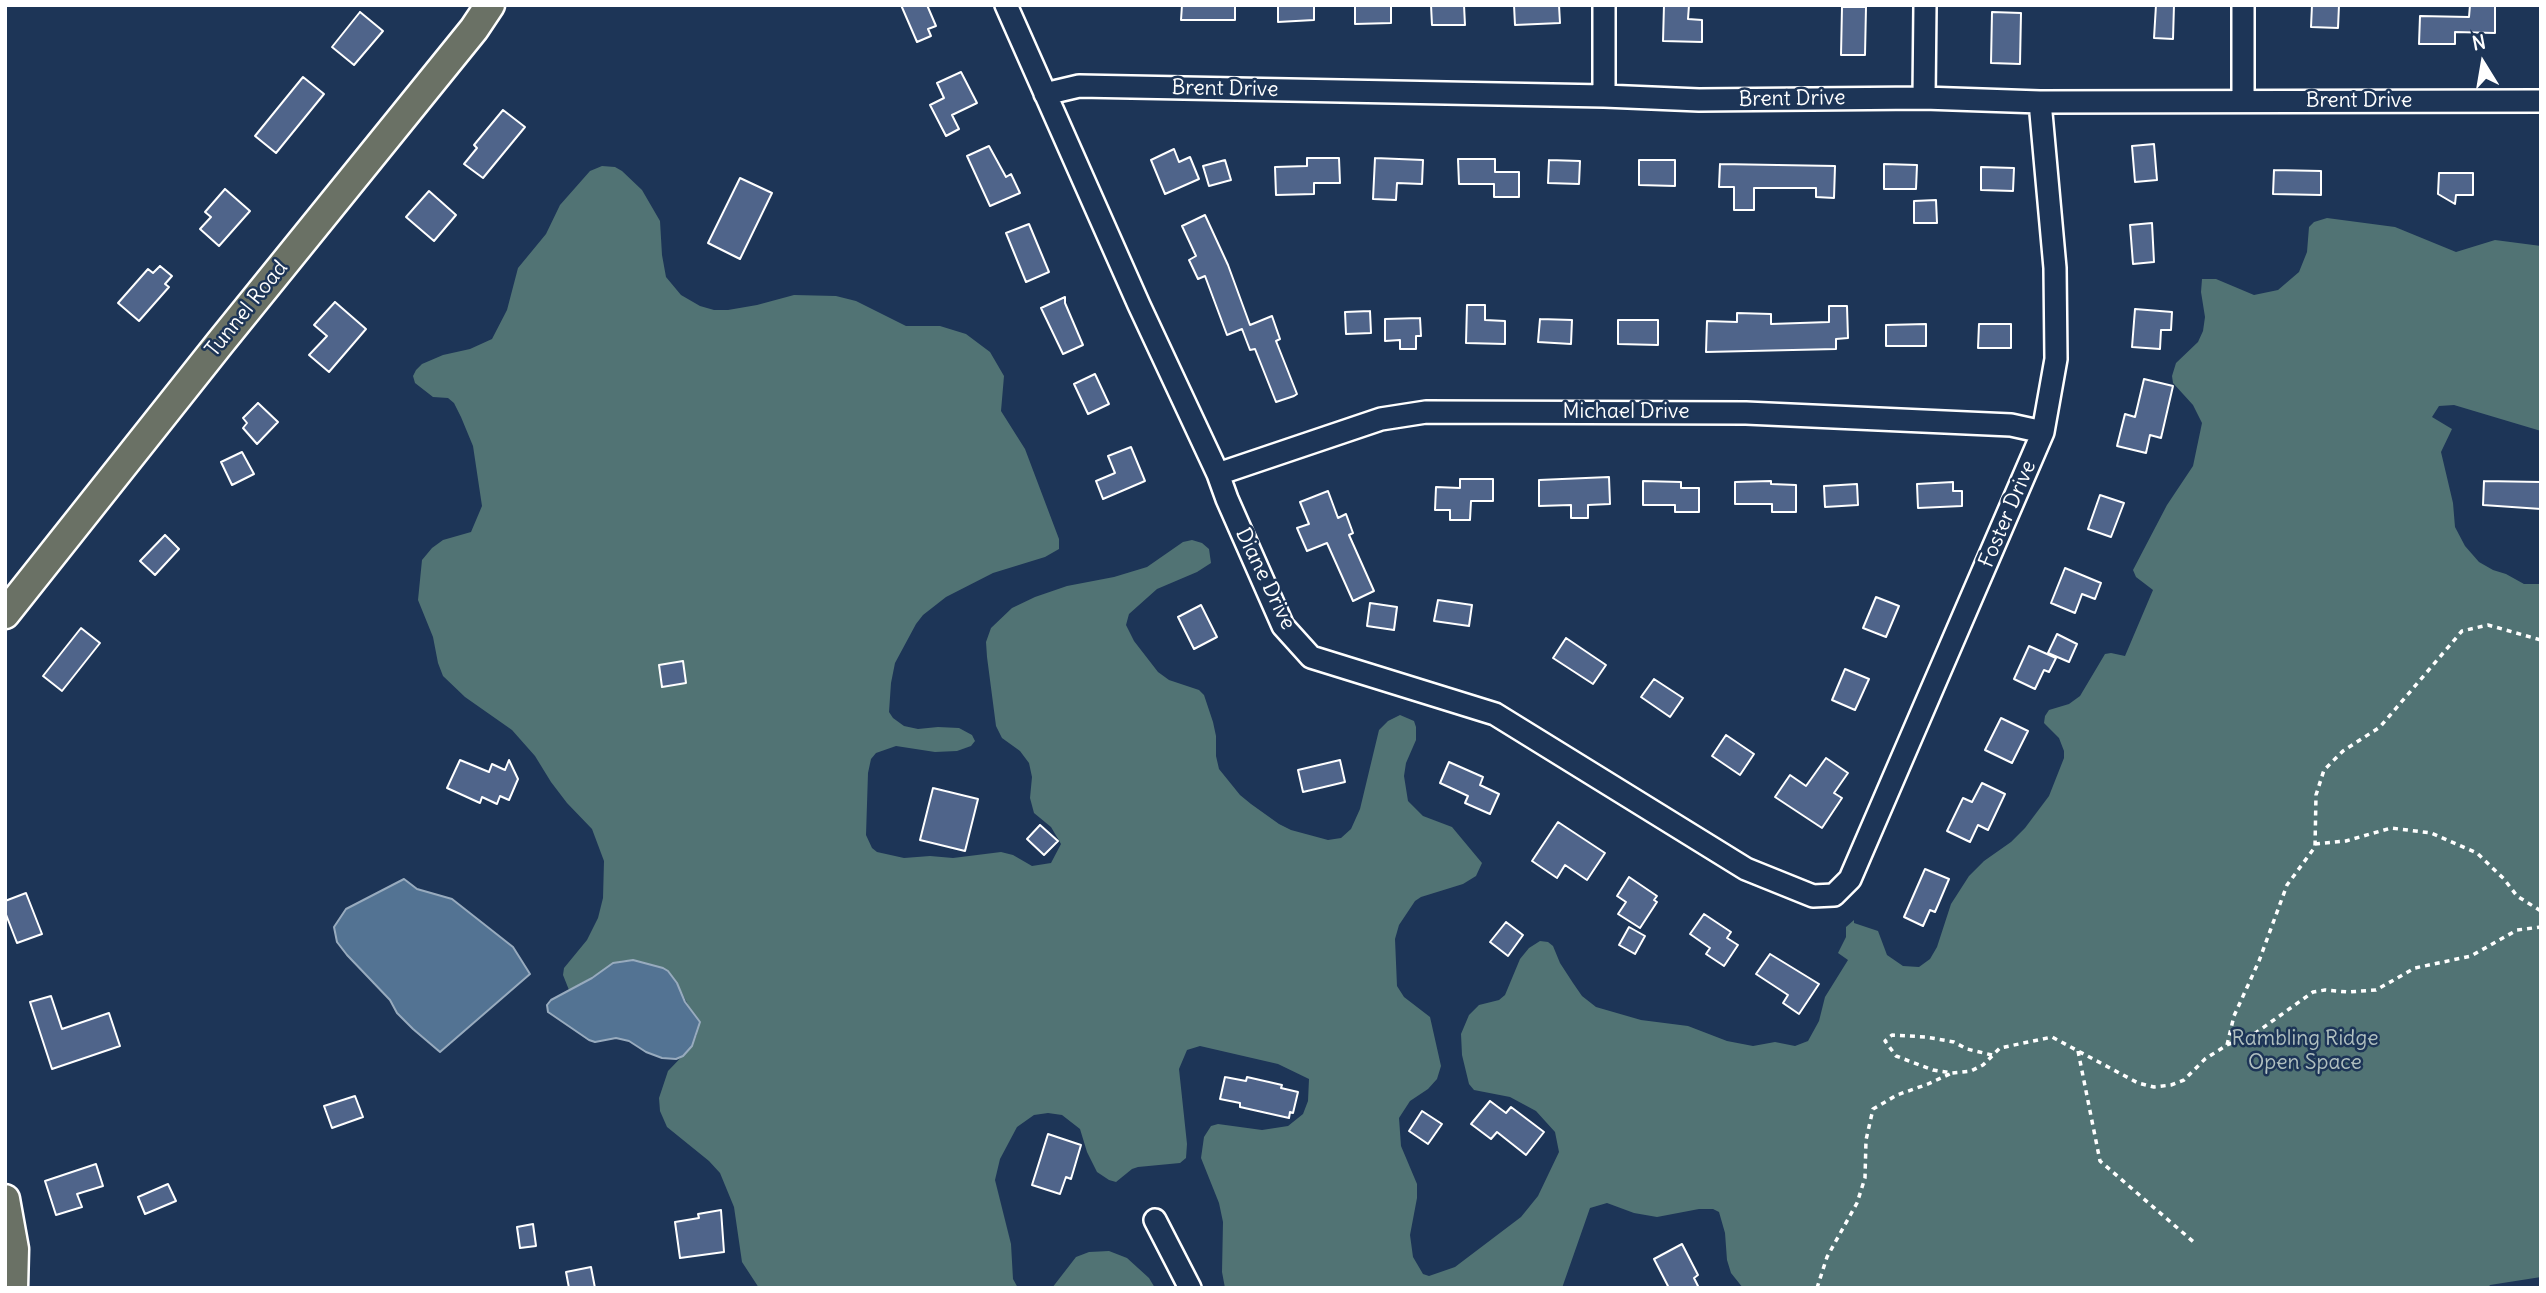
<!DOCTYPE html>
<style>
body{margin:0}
#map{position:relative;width:2546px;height:1293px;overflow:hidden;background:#1d3557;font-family:Delius,sans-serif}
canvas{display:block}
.frame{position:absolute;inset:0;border:7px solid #fff;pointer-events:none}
.north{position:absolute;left:2448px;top:28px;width:70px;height:70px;-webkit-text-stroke:5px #1d3557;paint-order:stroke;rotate:349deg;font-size:19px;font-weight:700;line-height:28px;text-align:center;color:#fff}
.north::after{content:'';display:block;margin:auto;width:24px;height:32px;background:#fff;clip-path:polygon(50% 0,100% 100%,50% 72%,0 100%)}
</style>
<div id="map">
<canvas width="2546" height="1293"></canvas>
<div class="frame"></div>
<div class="north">N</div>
</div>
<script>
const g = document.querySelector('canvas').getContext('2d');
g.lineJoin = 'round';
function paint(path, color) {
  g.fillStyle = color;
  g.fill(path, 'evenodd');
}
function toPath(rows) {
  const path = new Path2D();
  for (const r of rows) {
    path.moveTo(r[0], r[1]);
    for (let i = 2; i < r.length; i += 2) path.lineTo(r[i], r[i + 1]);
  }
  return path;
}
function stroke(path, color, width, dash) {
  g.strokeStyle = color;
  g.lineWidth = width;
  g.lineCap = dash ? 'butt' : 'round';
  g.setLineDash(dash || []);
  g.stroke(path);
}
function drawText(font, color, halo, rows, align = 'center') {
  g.font = font + ' Delius,sans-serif';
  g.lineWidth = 5;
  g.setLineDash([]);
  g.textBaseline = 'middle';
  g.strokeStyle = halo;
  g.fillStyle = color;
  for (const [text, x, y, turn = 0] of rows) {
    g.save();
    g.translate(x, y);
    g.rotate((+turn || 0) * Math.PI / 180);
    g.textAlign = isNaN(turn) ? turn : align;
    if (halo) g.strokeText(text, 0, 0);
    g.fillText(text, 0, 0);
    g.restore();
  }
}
const green = toPath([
 [602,166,615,167,622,171,642,190,660,221,662,255,666,277,681,295,700,306,714,310,728,310,757,305,794,295,836,296,856,301,906,326,940,326,966,334,990,352,1004,376,1001,411,1025,449,1059,539,1059,549,1045,557,993,573,946,597,923,615,916,624,895,663,891,683,889,712,893,718,904,726,918,729,938,727,959,728,972,735,975,741,971,746,957,751,935,752,896,746,876,753,871,759,868,773,866,835,872,848,877,852,904,858,930,856,953,858,1001,852,1013,855,1032,866,1051,863,1061,844,1051,827,1034,813,1030,798,1032,777,1029,763,1020,751,1002,738,996,726,987,657,986,642,991,628,1012,608,1035,597,1067,586,1114,577,1147,567,1183,542,1192,540,1202,543,1209,549,1211,563,1197,572,1157,589,1129,614,1126,625,1134,641,1158,672,1169,680,1199,690,1204,695,1213,722,1216,736,1216,756,1219,769,1240,795,1251,804,1279,824,1291,830,1328,840,1341,838,1351,829,1360,809,1379,730,1388,721,1400,715,1414,721,1416,727,1416,740,1406,763,1404,776,1408,801,1423,816,1452,827,1482,863,1476,876,1463,884,1421,897,1415,901,1399,925,1395,939,1397,986,1404,997,1430,1017,1441,1066,1437,1079,1428,1089,1410,1101,1399,1118,1401,1146,1417,1184,1417,1198,1410,1235,1413,1257,1423,1274,1429,1276,1455,1267,1521,1217,1538,1196,1559,1152,1555,1132,1536,1111,1510,1097,1474,1090,1469,1084,1462,1055,1461,1034,1469,1015,1479,1005,1499,1000,1505,995,1520,959,1529,948,1540,941,1548,942,1553,946,1560,963,1573,983,1582,996,1596,1007,1641,1020,1688,1026,1727,1041,1753,1046,1775,1042,1795,1046,1808,1041,1819,1021,1825,997,1848,960,1838,953,1846,937,1846,927,1854,920,1854,923,1878,931,1887,955,1903,966,1919,967,1930,959,1937,947,1951,904,1969,876,1984,861,2011,842,2025,828,2049,796,2064,758,2064,751,2059,738,2044,723,2045,716,2049,710,2069,704,2080,696,2105,654,2111,653,2125,656,2153,590,2136,577,2133,570,2167,505,2193,466,2202,423,2193,405,2173,383,2172,376,2176,363,2198,342,2203,331,2205,317,2201,292,2202,279,2216,279,2254,295,2278,290,2299,272,2307,252,2309,227,2314,222,2327,218,2395,227,2456,252,2495,240,2541,246,2541,431,2454,405,2439,406,2432,417,2452,429,2441,452,2453,503,2455,527,2465,546,2479,562,2493,570,2506,574,2524,584,2541,584,2541,1277,2490,1285,2488,1288,1743,1288,1731,1273,1727,1260,1725,1233,1719,1212,1713,1209,1699,1209,1657,1217,1634,1213,1607,1203,1590,1208,1562,1288,1225,1288,1222,1272,1223,1222,1219,1203,1201,1158,1204,1137,1211,1126,1218,1124,1262,1130,1288,1126,1303,1114,1308,1101,1309,1079,1278,1064,1200,1046,1187,1050,1179,1069,1187,1144,1186,1158,1180,1163,1138,1167,1132,1169,1116,1182,1109,1180,1097,1172,1087,1152,1080,1129,1062,1115,1048,1113,1034,1115,1017,1127,1000,1159,995,1180,1011,1244,1013,1279,1018,1288,759,1288,742,1262,734,1207,720,1173,709,1161,667,1127,660,1111,659,1098,668,1071,692,1046,697,1034,689,1007,677,983,663,968,633,960,620,961,569,990,563,975,564,968,587,940,598,918,603,898,604,861,592,829,567,803,551,782,535,756,512,730,465,697,443,676,438,663,433,637,418,600,422,560,432,548,443,540,471,532,482,506,473,446,461,417,454,403,448,398,433,397,415,383,413,376,416,370,422,364,443,355,470,349,492,339,507,310,518,268,546,234,560,205,590,171],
 [1109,1251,1127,1258,1149,1278,1155,1288,1052,1288,1076,1257,1089,1252]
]);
const water = toPath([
 [404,879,417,889,452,899,513,947,530,974,440,1052,413,1029,397,1013,390,1000,347,955,337,942,334,927,346,909,404,879],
 [633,960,663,968,668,971,677,983,685,1002,700,1022,692,1046,683,1056,676,1059,662,1058,646,1052,629,1041,616,1038,595,1042,589,1040,548,1012,547,1005,551,1000,592,978,613,963,633,960]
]);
const building = toPath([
 [901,5,927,5,936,26,928,29,931,36,917,42,901,5],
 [1182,5,1235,5,1235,20,1181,20,1182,5],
 [1278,5,1314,5,1314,20,1278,22,1278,5],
 [1355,5,1391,5,1391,23,1355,24,1355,5],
 [1431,5,1464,5,1465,25,1432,25,1431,5],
 [1514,5,1559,5,1560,23,1515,25,1514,5],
 [1664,5,1689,5,1688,19,1702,20,1702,42,1663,41,1664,5],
 [2156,5,2174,5,2173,39,2154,38,2156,5],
 [2312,5,2339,5,2338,28,2311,27,2312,5],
 [2470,5,2495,5,2495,33,2455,32,2455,44,2419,44,2420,16,2469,17,2470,5],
 [1842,7,1866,7,1865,55,1841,55,1842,7],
 [360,12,383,31,354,65,332,47,360,12],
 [1992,12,2021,13,2020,64,1991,63,1992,12],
 [961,72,977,103,952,115,959,129,946,136,930,105,944,98,937,83,961,72],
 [303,77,324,94,276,153,255,136,303,77],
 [503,110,525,127,483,178,464,164,477,148,474,145,503,110],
 [2154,144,2157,180,2135,182,2132,146,2154,144],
 [989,146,1006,177,1011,174,1020,193,990,206,967,156,989,146],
 [1174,149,1179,162,1190,157,1199,179,1165,194,1151,160,1174,149],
 [1307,158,1339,158,1340,183,1314,183,1314,194,1276,195,1275,167,1307,166,1307,158],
 [1375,158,1423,160,1422,184,1397,183,1396,200,1373,199,1375,158],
 [1458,159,1495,159,1495,172,1519,172,1519,197,1494,197,1494,184,1459,184,1458,159],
 [1225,160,1231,180,1209,186,1203,166,1225,160],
 [1549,160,1580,161,1579,184,1548,183,1549,160],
 [1639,160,1675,160,1675,186,1639,185,1639,160],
 [1720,164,1835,166,1834,198,1816,197,1816,188,1754,188,1754,210,1734,210,1734,187,1719,187,1720,164],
 [1884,164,1917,165,1916,189,1884,189,1884,164],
 [1981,167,2014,168,2013,191,1981,190,1981,167],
 [2274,170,2321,171,2321,195,2273,194,2274,170],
 [2439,173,2473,173,2473,195,2456,195,2455,204,2438,194,2439,173],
 [740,178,772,193,740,259,708,243,740,178],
 [225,189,250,211,219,246,200,229,211,217,205,212,225,189],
 [429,191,456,215,434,241,406,217,429,191],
 [1936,200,1937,223,1914,223,1914,201,1936,200],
 [1205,215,1228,265,1250,325,1272,316,1280,339,1276,341,1297,394,1294,396,1276,402,1255,349,1250,350,1242,329,1227,335,1205,276,1198,279,1189,260,1196,256,1182,226,1205,215],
 [2152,223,2154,262,2133,264,2130,225,2152,223],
 [1029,224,1049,272,1026,282,1006,233,1029,224],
 [160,266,172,276,165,284,169,287,139,321,118,303,148,269,153,273,160,266],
 [1065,297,1065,303,1083,345,1063,354,1041,308,1065,297],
 [335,302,366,329,329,372,309,355,327,336,314,325,335,302],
 [1467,305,1485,305,1485,320,1505,321,1505,344,1466,343,1467,305],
 [1829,306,1847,306,1848,338,1836,339,1836,349,1706,352,1707,321,1737,322,1737,313,1771,314,1771,324,1829,322,1829,306],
 [2135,309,2172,312,2171,330,2161,330,2160,349,2132,347,2135,309],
 [1370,311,1371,333,1346,334,1345,312,1370,311],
 [1420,318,1421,336,1416,336,1416,349,1400,349,1400,340,1385,341,1385,319,1420,318],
 [1540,319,1572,320,1571,344,1538,342,1540,319],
 [1618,320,1658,320,1658,345,1618,344,1618,320],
 [1926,324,1926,346,1886,346,1886,325,1926,324],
 [1979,324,2011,324,2011,348,1978,348,1979,324],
 [1095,374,1109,404,1088,414,1074,384,1095,374],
 [2144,379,2173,386,2161,438,2150,435,2146,453,2117,446,2125,414,2135,417,2144,379],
 [258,403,278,422,257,444,243,428,247,423,243,418,258,403],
 [1131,447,1145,481,1103,499,1096,481,1115,473,1108,456,1131,447],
 [242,452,254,474,232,485,221,462,242,452],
 [1609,477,1610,504,1588,505,1588,518,1571,518,1571,505,1539,506,1539,480,1609,477],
 [1460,479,1493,479,1493,501,1471,501,1470,520,1450,520,1450,510,1435,510,1436,487,1460,488,1460,479],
 [1643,481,1681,482,1681,488,1699,488,1699,512,1675,512,1675,505,1643,505,1643,481],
 [1771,481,1771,484,1796,485,1796,512,1772,512,1772,504,1735,504,1735,482,1771,481],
 [2484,481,2541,482,2541,509,2483,505,2484,481],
 [1953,482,1953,491,1962,491,1962,506,1918,508,1917,484,1953,482],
 [1857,484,1858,505,1825,507,1824,486,1857,484],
 [1328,491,1338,518,1346,514,1353,533,1349,535,1374,591,1353,601,1327,543,1307,551,1297,528,1309,524,1300,502,1328,491],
 [2100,495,2124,503,2111,537,2088,529,2100,495],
 [165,535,179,549,155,575,140,561,165,535],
 [2065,568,2101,583,2095,599,2082,594,2075,613,2051,603,2065,568],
 [1876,597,1899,606,1886,637,1863,628,1876,597],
 [1438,600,1472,605,1469,626,1434,621,1438,600],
 [1370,603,1397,607,1394,630,1367,626,1370,603],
 [1201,605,1217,637,1194,649,1178,617,1201,605],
 [81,628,100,643,62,691,43,676,81,628],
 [2057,634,2077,644,2069,662,2048,653,2057,634],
 [1566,638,1606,665,1593,684,1553,658,1566,638],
 [2029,646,2056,658,2049,672,2044,670,2035,689,2014,679,2029,646],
 [683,661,686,683,662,687,659,665,683,661],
 [1845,669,1869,679,1855,710,1832,700,1845,669],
 [1654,679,1683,698,1670,717,1641,697,1654,679],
 [2001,718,2028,731,2012,763,1985,750,2001,718],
 [1726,735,1754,754,1740,775,1712,756,1726,735],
 [1826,758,1848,773,1834,793,1842,798,1822,828,1775,797,1790,775,1806,786,1826,758],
 [460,760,489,772,492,764,505,770,509,760,518,779,509,800,500,796,497,804,482,797,480,803,447,788,460,760],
 [1340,760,1345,782,1303,792,1298,770,1340,760],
 [1449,762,1483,777,1480,785,1499,794,1490,814,1465,803,1468,796,1440,783,1449,762],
 [1982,783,2005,794,1988,830,1978,825,1970,842,1947,831,1963,798,1972,802,1982,783],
 [933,788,978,799,965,851,920,840,933,788],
 [1558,822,1605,853,1587,880,1565,865,1557,878,1532,861,1558,822],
 [1040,825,1058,841,1044,855,1027,839,1040,825],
 [1925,869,1949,879,1935,912,1930,910,1923,926,1904,917,1925,869],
 [1629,877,1657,896,1654,900,1657,902,1640,928,1618,914,1626,902,1617,896,1629,877],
 [26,893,42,934,17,943,5,912,5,901,26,893],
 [1704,914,1731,932,1727,938,1738,945,1724,966,1706,954,1710,948,1690,934,1704,914],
 [1506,922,1523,935,1508,956,1490,942,1506,922],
 [1629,927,1645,936,1635,954,1619,945,1629,927],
 [1770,954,1819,984,1799,1014,1783,1003,1788,995,1756,974,1770,954],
 [51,996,62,1029,109,1013,120,1046,52,1069,30,1002,51,996],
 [1225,1077,1246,1081,1247,1077,1282,1085,1281,1088,1298,1092,1293,1113,1290,1112,1289,1118,1240,1107,1240,1103,1220,1099,1225,1077],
 [355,1096,363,1117,332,1128,324,1106,355,1096],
 [1490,1101,1506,1113,1511,1107,1544,1132,1526,1155,1497,1132,1491,1139,1471,1124,1490,1101],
 [1422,1111,1442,1124,1428,1144,1409,1131,1422,1111],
 [1048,1134,1081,1145,1071,1179,1066,1177,1060,1194,1032,1185,1048,1134],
 [96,1164,103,1186,77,1194,82,1207,56,1215,45,1181,96,1164],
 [168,1184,176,1201,145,1214,138,1197,168,1184],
 [721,1210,724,1252,680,1258,675,1222,699,1218,698,1214,721,1210],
 [533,1224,536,1246,520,1248,517,1227,533,1224],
 [1682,1244,1698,1275,1694,1278,1699,1288,1669,1288,1654,1259,1682,1244],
 [591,1267,595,1288,569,1288,566,1272,591,1267]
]);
const path = toPath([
 [2315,844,2346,841,2391,828,2431,833,2477,853,2504,879,2517,896,2541,911],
 [2227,1045,2234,1016,2259,961,2287,885,2315,847,2316,795,2324,770,2343,751,2380,727,2462,631,2488,625,2541,640],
 [2078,1051,2100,1161,2196,1244],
 [1992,1055,1967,1049,1954,1042,1926,1037,1892,1035,1885,1041,1896,1056,1933,1070,1952,1073,1971,1071,1983,1065,2000,1048,2052,1037,2138,1083,2154,1087,2171,1085,2184,1080,2205,1059,2227,1045,2257,1032,2313,992,2325,990,2348,992,2376,990,2415,968,2471,956,2517,930,2541,927],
 [1817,1288,1827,1257,1857,1203,1865,1178,1866,1140,1873,1109,1897,1095,1928,1084,1952,1073]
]);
const minor = toPath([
 [1006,5,1139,305,1218,474,1227,499,1283,626,1311,657,1495,714,1746,869,1813,896,1834,895,1850,879,2043,432,2056,359,2055,268,2040,102],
 [1604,5,1604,96],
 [2243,5,2243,101],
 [1045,94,1079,86,1604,96,1699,100,1924,98,2040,102,2541,101],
 [1924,98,1925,5],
 [1218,474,1381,419,1426,412,1746,413,2011,425,2043,432],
 [1155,1220,1190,1288]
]);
const major = toPath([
 [5,614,220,343,474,29,490,5],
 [5,1199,14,1249,13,1288]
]);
const streetNames = [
 ["Brent Drive",1225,89,1],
 ["Brent Drive",1792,99,-1],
 ["Brent Drive",2359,101],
 ["Tunnel Road",247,309,-51],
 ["Michael Drive",1626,412],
 ["Foster Drive",2008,514,-67],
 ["Diane Drive",1265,579,64]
];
const parkNames = [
 ["Rambling Ridge",2305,1039],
 ["Open Space",2305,1063]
];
paint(green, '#517374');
paint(water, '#537393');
stroke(water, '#98abbe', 2);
paint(building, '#4f648a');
stroke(building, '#fff', 2);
stroke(minor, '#fff', 26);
stroke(major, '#fff', 33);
stroke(path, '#fff', 3.5, [5, 5]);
stroke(minor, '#1d3557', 21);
stroke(major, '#6a7165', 28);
drawText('21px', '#fff', '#1d3557', streetNames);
drawText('21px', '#b1c0c0', '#1d3557', parkNames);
</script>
